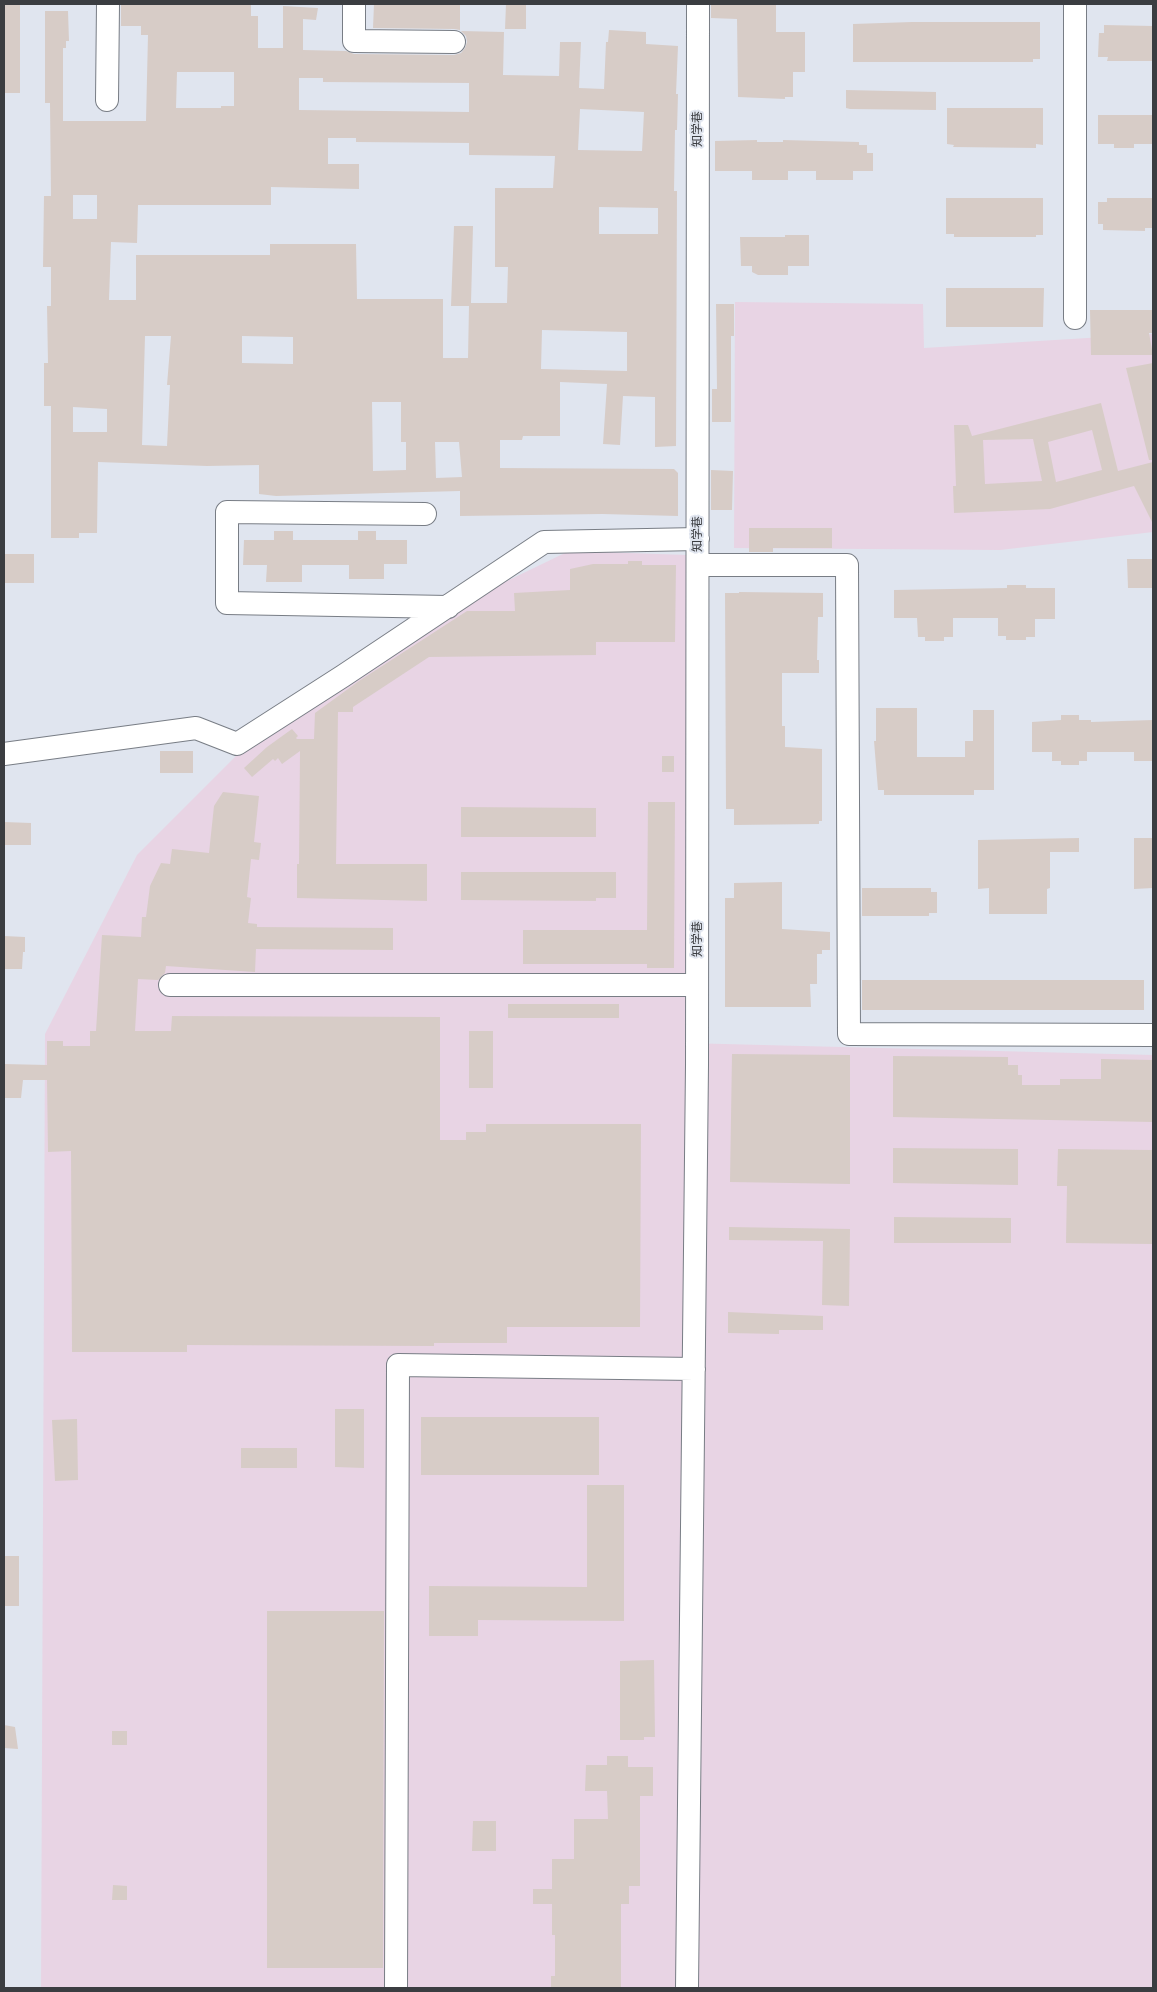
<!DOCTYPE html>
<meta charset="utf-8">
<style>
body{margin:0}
#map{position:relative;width:1157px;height:1992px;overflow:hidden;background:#e0e5ef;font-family:"Nunito Sans",sans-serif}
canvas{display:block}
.frame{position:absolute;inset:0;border:5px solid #3b3d41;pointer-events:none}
</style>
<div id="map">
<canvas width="1157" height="1992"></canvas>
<div class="frame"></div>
</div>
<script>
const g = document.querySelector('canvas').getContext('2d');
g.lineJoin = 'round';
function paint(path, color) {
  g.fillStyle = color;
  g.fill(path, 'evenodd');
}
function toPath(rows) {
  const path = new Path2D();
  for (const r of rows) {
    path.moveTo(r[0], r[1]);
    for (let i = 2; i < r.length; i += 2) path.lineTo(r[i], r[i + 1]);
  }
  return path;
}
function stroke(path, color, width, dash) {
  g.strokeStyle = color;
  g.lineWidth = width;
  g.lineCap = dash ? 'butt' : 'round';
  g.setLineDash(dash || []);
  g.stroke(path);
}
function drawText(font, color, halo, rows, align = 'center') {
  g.font = font + ' "Nunito Sans","Noto Sans SC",sans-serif';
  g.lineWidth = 4;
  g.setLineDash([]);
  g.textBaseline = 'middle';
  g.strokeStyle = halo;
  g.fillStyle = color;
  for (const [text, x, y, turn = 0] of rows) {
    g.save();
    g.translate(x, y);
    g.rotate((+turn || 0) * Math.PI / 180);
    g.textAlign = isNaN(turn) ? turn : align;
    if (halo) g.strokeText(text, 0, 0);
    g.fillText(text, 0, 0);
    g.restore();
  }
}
const industrial = toPath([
 [735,302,923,304,924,348,1153,334,1153,532,1000,550,734,548],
 [569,551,687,555,685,1043,1153,1055,1153,1988,41,1988,45,1034,137,855,255,737,447,610]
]);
const building = toPath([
 [4,4,20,4,20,93,4,93],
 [121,4,251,4,251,16,258,16,258,48,283,48,283,6,318,8,316,20,303,19,303,50,346,51,354,54,454,55,461,53,465,48,467,42,466,36,461,31,504,32,503,75,559,76,560,42,581,42,579,88,604,89,606,42,608,42,609,30,646,32,646,44,678,46,676,94,678,94,677,130,675,130,674,191,677,191,676,446,655,447,655,397,623,396,620,445,603,444,607,384,560,382,560,436,523,436,522,440,500,440,500,468,674,469,678,473,678,516,602,514,460,516,460,491,276,496,259,494,259,465,207,466,98,462,97,533,79,533,79,538,51,538,51,406,44,406,44,363,48,363,47,306,51,306,51,267,43,267,44,196,51,196,50,103,45,103,45,11,68,11,69,41,66,41,66,48,63,48,63,121,146,121,148,35,141,35,141,26,121,26],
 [177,72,234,72,234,106,221,106,221,108,176,108],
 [299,78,323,78,323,82,469,83,469,112,299,110],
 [580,109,644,112,642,151,578,150],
 [328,138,356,138,356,142,469,143,469,155,555,156,553,188,495,188,495,267,508,267,507,303,471,303,473,226,454,226,451,306,469,306,468,358,443,358,443,299,357,299,356,244,270,244,270,255,136,255,136,300,109,300,111,242,137,243,138,205,271,205,271,187,359,189,359,164,328,164],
 [73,195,97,195,97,219,73,219],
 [599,207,658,208,658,234,599,234],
 [542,330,627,332,627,371,541,369],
 [145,336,171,336,167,385,170,385,167,446,142,445],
 [242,336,293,337,293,364,242,363],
 [372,402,401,402,401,442,406,442,406,470,373,471],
 [73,407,107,409,107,432,73,432],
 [435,442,459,442,462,477,436,478],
 [374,4,460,4,460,30,454,29,373,28],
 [506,4,526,4,526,29,505,29],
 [711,4,776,4,776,32,805,32,805,72,793,72,793,97,785,97,785,99,738,97,737,19,711,18],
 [912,22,1040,22,1040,59,1033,59,1033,62,853,62,853,24],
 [1104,25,1153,26,1153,61,1107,61,1108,57,1098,57,1099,33,1104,33],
 [846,90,936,92,936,110,850,109,846,108],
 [947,108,1043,108,1043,145,1036,144,1036,148,953,147,954,145,947,144],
 [1098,115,1153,115,1153,144,1134,144,1134,148,1114,148,1114,144,1098,144],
 [757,140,757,142,783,142,783,140,859,142,859,145,867,145,867,153,873,153,873,171,853,171,853,180,816,180,816,171,788,171,788,180,752,180,752,171,715,171,715,141],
 [946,198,1043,198,1043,235,1036,235,1036,237,954,237,954,234,946,234],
 [1107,198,1153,198,1153,228,1145,228,1145,231,1103,230,1103,224,1098,224,1098,202,1107,202],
 [785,235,809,235,809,266,788,266,788,275,758,275,752,272,752,266,741,266,740,237,785,237],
 [946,288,1044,288,1043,327,946,327],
 [716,304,734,304,734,336,731,336,731,422,712,422,712,389,717,389],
 [1090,310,1152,310,1152,333,1149,333,1153,355,1091,355],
 [1153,363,1153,460,1149,460,1126,368],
 [1101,403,1118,471,1153,462,1153,524,1134,486,1050,509,954,513,953,486,956,486,954,425,968,425,972,436],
 [1092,430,1102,470,1056,482,1048,442],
 [1033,439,1042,481,985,484,983,440],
 [711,470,733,471,732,510,711,510],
 [749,528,832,528,832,548,773,548,773,552,749,552],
 [274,531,293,531,293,540,358,540,358,531,376,531,376,540,407,540,407,564,384,564,384,579,349,579,349,565,302,565,302,582,266,582,267,565,243,565,244,540,274,540],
 [4,554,34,554,34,583,4,583],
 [1127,559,1153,559,1153,588,1128,588],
 [628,561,642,561,642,565,676,565,675,642,596,642,596,655,429,657,353,707,353,712,338,712,336,864,427,864,427,901,297,898,297,864,299,864,300,751,282,764,278,758,275,761,273,759,252,777,244,768,267,747,292,729,298,736,296,738,297,739,314,739,315,713,359,681,467,611,515,611,514,593,570,590,570,569,593,564,628,564],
 [1007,585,1026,585,1026,588,1055,588,1055,619,1035,619,1035,637,1026,637,1026,640,1006,640,1006,636,998,636,998,618,953,618,953,637,944,637,944,641,925,641,925,637,918,637,917,618,894,618,894,590,1007,588],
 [739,592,823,593,823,617,818,617,817,660,819,660,819,673,782,673,782,726,785,726,785,747,822,749,822,821,819,821,819,824,734,825,734,809,726,809,725,593,739,593],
 [876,708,917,708,917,757,965,757,965,741,973,741,973,710,994,710,994,790,974,790,974,795,884,795,884,790,878,790,874,741,876,741],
 [1061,715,1079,715,1079,720,1091,720,1091,722,1153,720,1153,761,1134,761,1134,752,1087,752,1087,761,1079,761,1079,765,1061,765,1061,761,1052,761,1052,752,1032,752,1032,722,1061,720],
 [160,751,193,751,193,773,160,773],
 [662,756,674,756,674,772,662,772],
 [223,792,259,796,254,842,261,843,259,860,251,859,247,897,251,898,248,923,257,924,257,927,393,928,393,950,256,949,255,972,166,966,165,973,158,980,138,979,135,1031,171,1031,172,1016,440,1017,440,1140,466,1140,466,1132,486,1132,486,1124,641,1124,640,1327,507,1327,507,1343,434,1343,434,1346,187,1345,187,1352,72,1352,71,1151,48,1152,47,1080,23,1080,21,1098,4,1098,4,1064,47,1065,47,1041,63,1041,63,1046,90,1046,90,1031,96,1031,102,935,141,937,142,917,146,917,150,886,161,863,170,864,172,849,209,853,214,806],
 [648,802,675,802,674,968,647,968,647,964,523,964,523,930,647,930],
 [461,807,596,808,596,837,461,837],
 [4,822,31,823,31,845,4,845],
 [1079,838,1079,852,1050,852,1050,888,1047,889,1047,914,989,914,989,888,978,889,978,840],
 [1134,838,1153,838,1153,888,1134,889],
 [461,872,616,872,616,898,596,898,596,901,461,900],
 [782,882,782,929,830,932,830,950,822,950,822,954,817,954,817,984,810,984,811,1007,725,1007,725,898,734,898,734,883],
 [862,888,931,888,931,892,937,892,937,913,929,913,929,916,862,916],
 [4,936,25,937,25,952,23,952,22,969,4,969],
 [862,980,1144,980,1144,1010,862,1010],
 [508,1004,619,1004,619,1018,508,1018],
 [469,1031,493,1031,493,1088,469,1088],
 [732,1054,850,1055,850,1184,730,1182],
 [893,1056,1008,1057,1008,1065,1018,1065,1018,1075,1022,1075,1022,1085,1060,1085,1060,1079,1101,1079,1101,1059,1153,1060,1153,1122,893,1117],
 [893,1148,1018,1149,1018,1185,893,1183],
 [1058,1149,1153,1150,1152,1244,1066,1243,1067,1186,1057,1186],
 [894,1217,1011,1218,1011,1243,894,1243],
 [729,1227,850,1229,849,1306,822,1305,823,1241,729,1240],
 [728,1312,823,1316,823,1330,779,1330,779,1334,728,1333],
 [335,1409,364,1409,364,1468,335,1467],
 [421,1417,599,1417,599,1475,421,1475],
 [77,1419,78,1480,55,1481,52,1420],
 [241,1448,297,1448,297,1468,241,1468],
 [587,1485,624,1485,624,1621,478,1620,478,1636,429,1636,429,1586,587,1587],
 [4,1556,19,1556,19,1606,4,1606],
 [267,1611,384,1611,383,1968,267,1968],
 [654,1660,655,1737,644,1737,644,1740,620,1740,620,1661],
 [4,1725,15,1727,18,1749,4,1748],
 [112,1731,127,1731,127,1745,112,1745],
 [607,1756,628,1756,628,1767,653,1767,653,1796,640,1796,640,1886,629,1886,629,1904,621,1904,621,1988,551,1988,551,1976,555,1976,555,1935,552,1935,552,1904,533,1904,533,1889,552,1889,552,1859,574,1859,574,1819,608,1819,607,1791,585,1791,586,1765,607,1765],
 [473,1821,496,1821,496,1851,472,1851],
 [113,1885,127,1886,127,1900,112,1900]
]);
const minor = toPath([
 [354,4,354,41,454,42],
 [1075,4,1075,318],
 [107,100,108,4],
 [425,514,227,512,227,603,448,607],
 [698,565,847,565,849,1034,1153,1035],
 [4,754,196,728,237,744,343,676,544,542,698,539],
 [170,985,697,985],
 [396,1988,398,1365,694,1369],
 [687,1988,697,1065,698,4]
]);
const streetNames = [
 ["知学巷",698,129,-90],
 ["知学巷",698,534,-90],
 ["知学巷",698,939,-90]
];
paint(industrial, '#e8d4e4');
paint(building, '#d7ccc7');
stroke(minor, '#787d85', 24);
stroke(minor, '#fff', 22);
drawText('12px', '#3b3d41', '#e0e5ef', streetNames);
</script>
